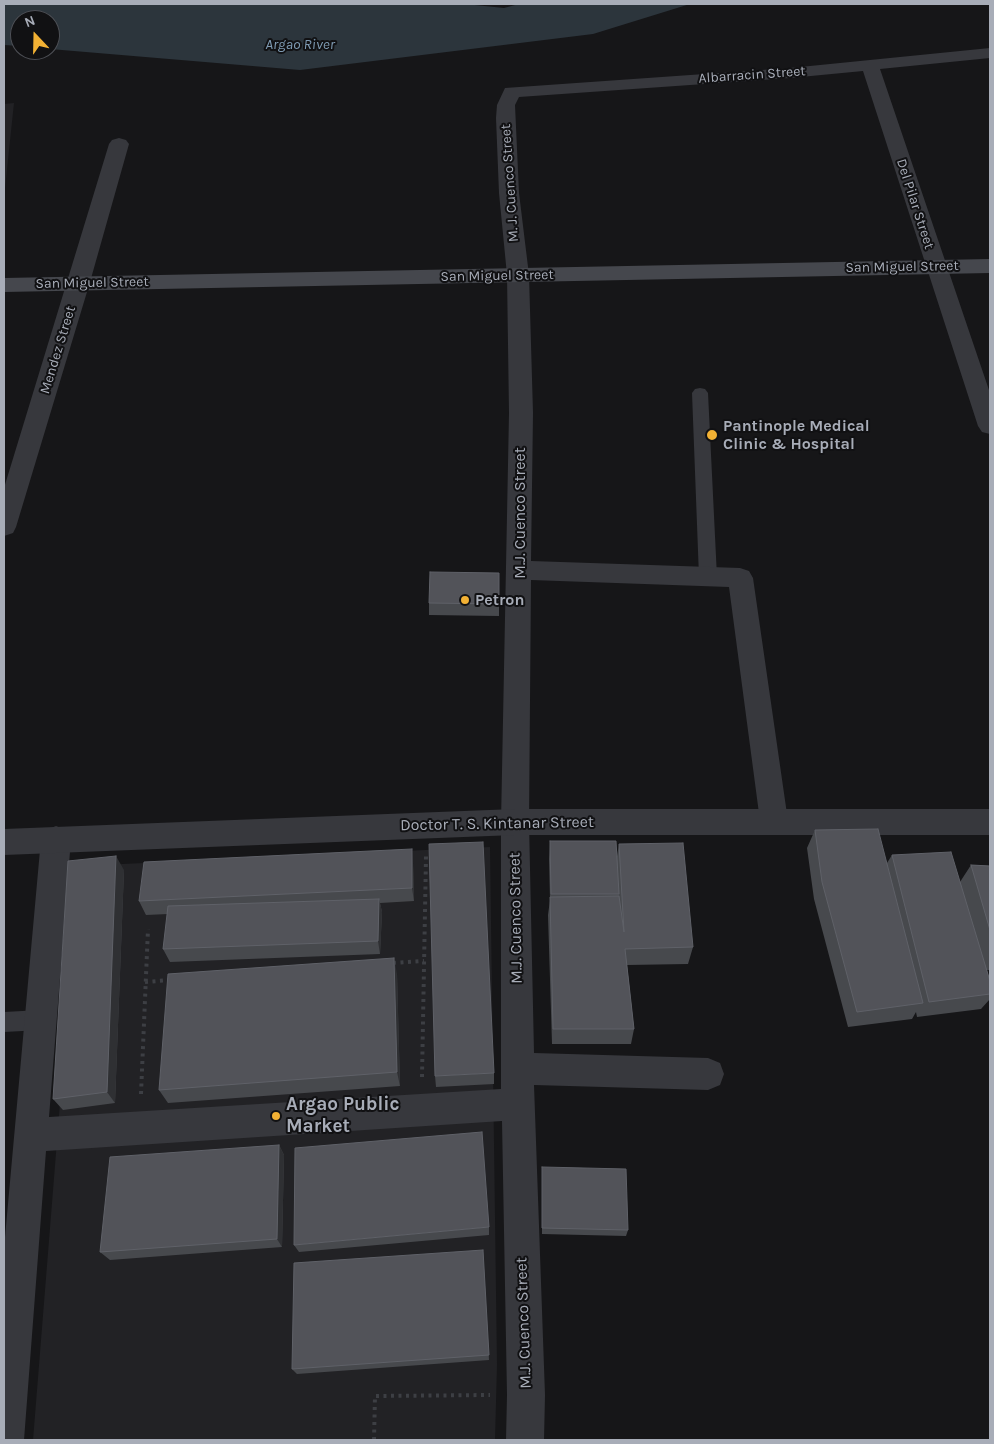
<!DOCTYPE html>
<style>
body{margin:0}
#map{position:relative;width:994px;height:1444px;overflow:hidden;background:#161618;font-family:Karla,sans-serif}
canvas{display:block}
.frame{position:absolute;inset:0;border:5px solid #a8adb8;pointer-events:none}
.north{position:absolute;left:10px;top:10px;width:50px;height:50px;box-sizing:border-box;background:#111113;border:1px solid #4d4f55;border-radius:50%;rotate:339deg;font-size:14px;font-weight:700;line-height:20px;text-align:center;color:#a8adb8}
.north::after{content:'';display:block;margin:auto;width:18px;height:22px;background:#f2b134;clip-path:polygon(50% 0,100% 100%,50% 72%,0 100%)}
</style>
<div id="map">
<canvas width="994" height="1444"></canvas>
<div class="frame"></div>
<div class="north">N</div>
</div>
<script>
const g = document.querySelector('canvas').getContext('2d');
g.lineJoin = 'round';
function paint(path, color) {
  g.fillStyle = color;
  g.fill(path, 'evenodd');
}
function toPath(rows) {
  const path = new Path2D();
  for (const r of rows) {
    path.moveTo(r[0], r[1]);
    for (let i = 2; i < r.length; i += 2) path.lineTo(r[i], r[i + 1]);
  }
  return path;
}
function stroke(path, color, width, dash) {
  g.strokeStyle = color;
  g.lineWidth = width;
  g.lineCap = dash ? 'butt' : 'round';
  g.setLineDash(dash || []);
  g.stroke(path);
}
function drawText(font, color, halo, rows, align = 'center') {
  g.font = font + ' Karla,sans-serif';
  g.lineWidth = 4;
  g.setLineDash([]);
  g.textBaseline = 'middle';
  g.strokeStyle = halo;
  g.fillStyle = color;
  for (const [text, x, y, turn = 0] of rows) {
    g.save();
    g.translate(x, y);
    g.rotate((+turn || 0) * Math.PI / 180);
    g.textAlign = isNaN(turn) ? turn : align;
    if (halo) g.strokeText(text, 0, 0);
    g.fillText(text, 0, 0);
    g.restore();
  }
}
const built = toPath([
 [14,103,4,198,4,104],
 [490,847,497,1365,495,1440,33,1440,79,866]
]);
const water = toPath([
 [4,4,465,4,504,8,519,4,690,4,593,34,300,70,50,49,50,20,20,20,20,46,4,45]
]);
const path = toPath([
 [393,963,424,961],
 [145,982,170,980],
 [422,1077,426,856],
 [141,1094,148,929],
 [374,1440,375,1396,490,1395]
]);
const service = toPath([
 [700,388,705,389,708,393,717,577,714,582,708,584,702,582,699,577,692,393,695,389,700,388],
 [41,1010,49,1013,52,1020,49,1027,41,1030,4,1032,4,1012,41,1010]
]);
const minor = toPath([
 [990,48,990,58,880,69,990,393,990,434,982,432,978,426,863,71,790,78,519,97,515,105,519,193,529,275,533,413,531,561,740,568,749,571,753,578,788,821,784,830,774,834,764,830,760,821,729,587,531,580,529,822,534,1053,708,1058,720,1063,724,1074,720,1085,708,1090,534,1085,545,1395,544,1440,506,1440,507,1395,502,1121,46,1151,24,1440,4,1440,4,1248,41,839,46,830,56,826,66,830,71,839,49,1117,501,1089,501,822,509,413,507,275,499,193,496,118,497,105,505,88,790,68,990,48],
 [119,138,126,140,129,144,90,282,16,527,13,533,4,536,4,488,109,144,112,140,119,138]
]);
const tertiary = toPath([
 [515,809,990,809,990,835,515,835,4,855,4,829,515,809]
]);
const secondary = toPath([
 [990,259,990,273,4,292,4,278,990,259]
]);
const wall = toPath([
 [499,573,499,616,429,615,429,603],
 [815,830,887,863,892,855,960,882,971,865,990,866,990,970,987,970,990,981,990,999,981,1009,917,1017,916,1012,912,1019,848,1027,814,899,807,848],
 [550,841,617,856,619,844,693,947,688,964,627,965,634,1029,631,1044,552,1044,548,915,550,900,549,859],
 [413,863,414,901,380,903,382,912,380,954,170,962,163,949,168,914,146,915,139,901],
 [124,870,115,1103,63,1110,53,1099],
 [397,974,400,1086,168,1103,159,1090],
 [494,1073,494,1084,436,1087,435,1076],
 [279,1145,284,1155,282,1247,110,1260,100,1252],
 [542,1167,628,1230,626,1236,542,1234],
 [489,1227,489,1235,299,1252,294,1245],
 [483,1250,489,1360,297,1374,292,1369]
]);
const shadedWall = toPath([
 [412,849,413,863,414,901,412,888],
 [116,856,124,870,115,1103,107,1092],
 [379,899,382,912,380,954,378,941],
 [394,958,397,974,400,1086,397,1072],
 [279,1145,284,1155,282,1247,277,1239]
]);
const building = toPath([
 [430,572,499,573,499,604,429,603,430,572],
 [878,829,923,1003,857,1012,822,882,815,830,878,829],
 [550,841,616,841,619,894,551,894,550,841],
 [483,842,494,1073,435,1076,429,844,483,842],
 [683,843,693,947,625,949,634,1029,553,1029,550,897,619,896,624,932,619,844,683,843],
 [412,849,412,888,139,901,144,862,412,849],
 [951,852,990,981,990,994,929,1002,892,855,951,852],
 [116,856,107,1092,53,1099,68,861,116,856],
 [971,865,990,866,990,930,971,865],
 [379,899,378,941,163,949,168,906,379,899],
 [394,958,397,1072,159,1090,168,974,394,958],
 [482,1132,489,1227,294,1245,295,1148,482,1132],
 [279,1145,277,1239,100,1252,110,1157,279,1145],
 [542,1167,626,1169,628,1230,542,1228,542,1167],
 [483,1250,489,1355,292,1369,294,1263,483,1250]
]);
const markers = [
 [712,435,6,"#f2b134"],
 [465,600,5,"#f2b134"],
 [276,1116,5,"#f2b134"]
];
const farStreetnames = [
 ["Albarracin Street",752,75,-4],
 ["M. J. Cuenco Street",510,183,-94],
 ["Del Pilar Street",915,204,72],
 ["San Miguel Street",902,267,-1],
 ["San Miguel Street",497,276,-1],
 ["San Miguel Street",92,283,-1],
 ["Mendez Street",58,350,-73]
];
const farWaternames = [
 ["Argao River",300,45]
];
const poiNames = [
 ["Pantinople Medical",723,426],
 ["Clinic & Hospital",723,444],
 ["Petron",475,600]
];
const streetNames = [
 ["M.J. Cuenco Street",520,513,-90],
 ["Doctor T. S. Kintanar Street",497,824,-1],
 ["M.J. Cuenco Street",516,918,-91],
 ["M.J. Cuenco Street",524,1323,-92]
];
const nearPoinames = [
 ["Argao Public",286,1105],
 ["Market",286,1127]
];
paint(built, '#222225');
paint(water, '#2c353c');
stroke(path, '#3d3f44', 4, [3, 4.5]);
paint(service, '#37383d');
paint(minor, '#37383d');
paint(tertiary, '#37383d');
paint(secondary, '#45474d');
paint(wall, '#47494d');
paint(shadedWall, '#2f3033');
paint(building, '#525359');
stroke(building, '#5f6168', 1);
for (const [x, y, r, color] of markers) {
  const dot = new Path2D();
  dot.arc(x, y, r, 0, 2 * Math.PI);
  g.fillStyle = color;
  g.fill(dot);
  stroke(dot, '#111113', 2);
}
drawText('14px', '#a8adb8', '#111113', farStreetnames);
drawText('italic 15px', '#7f9bb3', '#111113', farWaternames);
drawText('bold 16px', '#a8adb8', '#111113', poiNames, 'left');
drawText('16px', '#a8adb8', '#111113', streetNames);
drawText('bold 19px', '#a8adb8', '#111113', nearPoinames, 'left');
</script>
